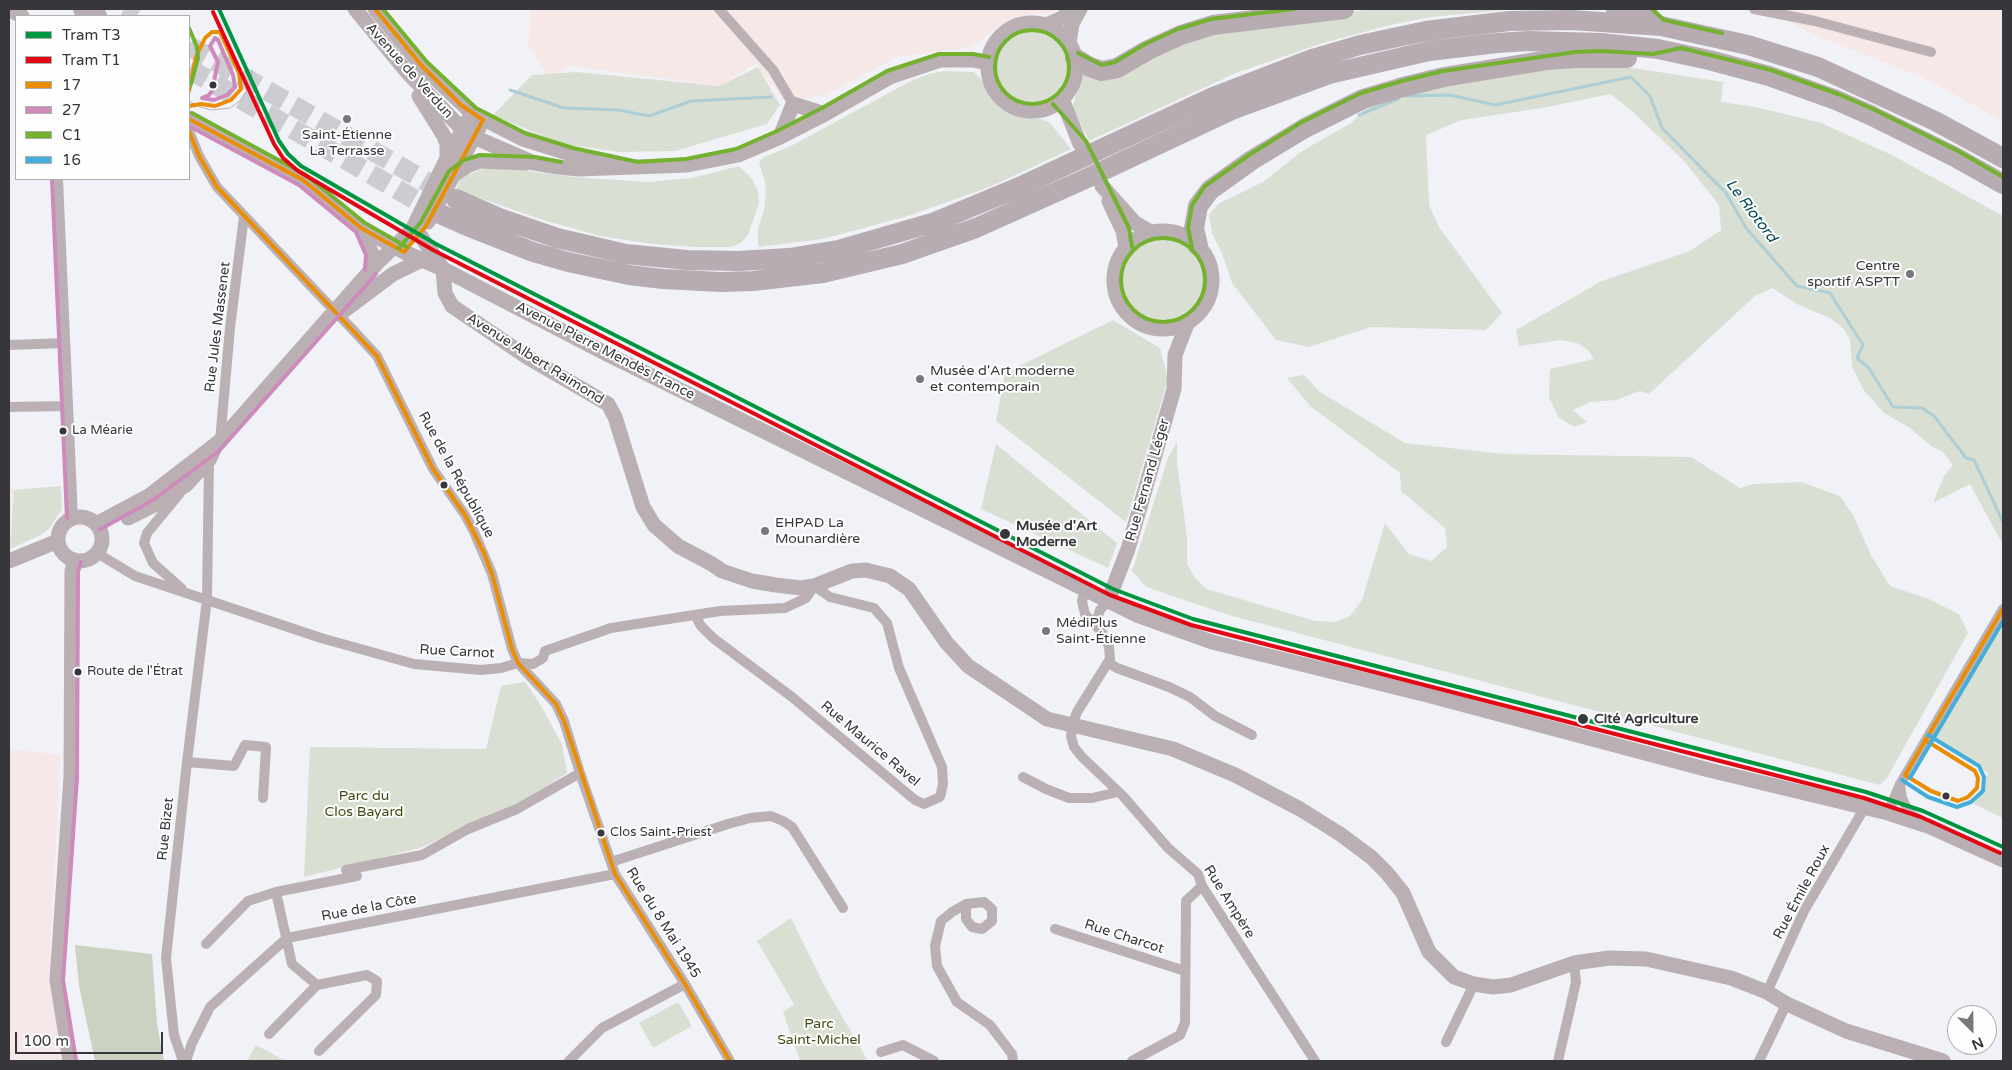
<!DOCTYPE html>
<meta charset="utf-8">
<style>
body{margin:0}
#map{position:relative;width:2012px;height:1070px;overflow:hidden;background:#f1f2f8;font-family:"Varela Round",sans-serif}
canvas{display:block}
.frame{position:absolute;inset:0;border:10px solid #36363b;pointer-events:none}
.legend{position:absolute;left:15px;top:15px;width:175px;height:165px;box-sizing:border-box;background:#fdfefd;border:1px solid #adaeaf;margin:0;padding:6px 9px;list-style:none;font-size:15px;color:#36363b}
.legend li{display:flex;align-items:center;gap:10px;height:25px}
.legend b{width:25px;border:1px solid #adaeaf}
.north{position:absolute;left:1947px;top:1005px;width:50px;height:50px;box-sizing:border-box;background:#fdfefd;border:1px solid #adaeaf;border-radius:50%;rotate:157deg;font-size:14px;font-weight:700;line-height:20px;text-align:center;color:#36363b}
.north::after{content:'';display:block;margin:auto;width:18px;height:22px;background:#77787d;clip-path:polygon(50% 0,100% 100%,50% 72%,0 100%)}
.scale{position:absolute;left:15px;top:1032px;width:148px;height:22px;box-sizing:border-box;border:2px solid #36363b;border-top:0;padding-left:6px;font-size:15px;line-height:18px;white-space:nowrap;color:#36363b;-webkit-text-stroke:4px #fdfefd;paint-order:stroke}
</style>
<div id="map">
<canvas width="2012" height="1070"></canvas>
<div class="frame"></div>
<ul class="legend">
<li><b style="height:6px;background:#009640"></b>Tram T3</li>
<li><b style="height:6px;background:#e30613"></b>Tram T1</li>
<li><b style="height:6px;background:#ea8d03"></b>17</li>
<li><b style="height:6px;background:#ce8abb"></b>27</li>
<li><b style="height:6px;background:#73b12e"></b>C1</li>
<li><b style="height:6px;background:#45adda"></b>16</li>
</ul>
<div class="north">N</div>
<div class="scale">100 m</div>
</div>
<script>
const g = document.querySelector('canvas').getContext('2d');
g.lineJoin = 'round';
function paint(path, color) {
  g.fillStyle = color;
  g.fill(path, 'evenodd');
}
function toPath(rows) {
  const path = new Path2D();
  for (const r of rows) {
    if (r.length === 3) {
      path.moveTo(r[0] + r[2], r[1]);
      path.arc(r[0], r[1], r[2], 0, 2 * Math.PI);
      continue;
    }
    path.moveTo(r[0], r[1]);
    for (let i = 2; i < r.length; i += 2) path.lineTo(r[i], r[i + 1]);
  }
  return path;
}
function stroke(path, color, width, dash) {
  g.strokeStyle = color;
  g.lineWidth = width;
  g.lineCap = dash ? 'butt' : 'round';
  g.setLineDash(dash || []);
  g.stroke(path);
}
function drawText(font, color, halo, rows, align = 'center') {
  g.font = font + ' "Varela Round",sans-serif';
  g.lineWidth = 4;
  g.setLineDash([]);
  g.textBaseline = 'middle';
  g.strokeStyle = halo;
  g.fillStyle = color;
  for (const [text, x, y, turn = 0] of rows) {
    g.save();
    g.translate(x, y);
    g.rotate((+turn || 0) * Math.PI / 180);
    g.textAlign = isNaN(turn) ? turn : align;
    if (halo) g.strokeText(text, 0, 0);
    g.fillText(text, 0, 0);
    g.restore();
  }
}
const commercial = toPath([
 [531,9,1057,9,1050,13,1031,14,1000,25,978,43,967,48,897,57,826,95,785,102,755,64,719,86,571,66,548,77,528,45],
 [1762,9,2003,9,2003,121,1920,76,1824,39]
]);
const industrial = toPath([
 [9,482,14,490,10,549,9,549],
 [9,736,11,749,61,755,50,951,76,1061,9,1061]
]);
const green = toPath([
 [1375,9,1515,9,1431,17,1390,25,1323,43,1236,73,1089,141,1072,108,1083,74,1251,23],
 [1031,66,36],
 [1601,63,1723,82,1721,102,1756,107,1821,123,1892,155,2003,216,2003,545,1970,484,1933,503,1944,476,1953,465,1942,451,1932,447,1910,428,1884,413,1864,391,1852,367,1850,340,1844,329,1830,318,1799,305,1772,288,1755,296,1649,394,1640,391,1616,400,1591,402,1573,410,1587,422,1574,427,1558,417,1549,397,1550,369,1594,359,1588,350,1577,343,1562,340,1519,346,1516,330,1602,281,1690,251,1721,230,1719,205,1684,161,1634,113,1611,94,1542,108,1462,120,1426,135,1429,205,1439,227,1502,313,1486,330,1371,327,1309,347,1276,340,1232,283,1222,253,1212,233,1209,215,1218,204,1263,182,1302,151,1351,123,1369,105,1429,87,1536,71],
 [758,67,780,105,767,124,675,151,620,152,562,144,493,115,532,75,576,72,719,86],
 [944,71,974,72,981,79,992,99,1003,109,1015,115,1041,119,1050,123,1071,149,992,186,908,216,823,239,758,247,758,228,764,210,766,193,765,181,759,163,762,158,791,146,911,81,929,74],
 [508,166,534,172,574,177,648,182,692,178,739,166,752,179,758,191,759,204,748,235,741,243,731,247,695,247,652,244,600,236,546,221,456,190,460,181,466,176,487,167],
 [1163,281,44],
 [1113,320,1160,348,1168,379,1126,522,996,421,1005,373],
 [1304,375,1320,392,1405,443,1504,454,1691,457,1740,488,1754,484,1801,482,1840,496,1854,517,1871,555,1890,586,1929,599,1959,614,1968,633,1887,778,1880,785,1232,616,1146,587,1132,571,1168,458,1177,442,1177,463,1187,537,1187,564,1195,578,1207,589,1315,621,1336,622,1350,616,1362,600,1385,523,1409,554,1431,561,1447,547,1445,528,1401,491,1400,473,1310,406,1287,378],
 [996,444,1117,543,1108,568,981,509],
 [61,486,62,509,49,529,41,535,10,549,14,490],
 [2003,624,2003,818,1974,804,1988,773,1936,738,1989,644],
 [525,682,540,704,562,744,567,773,525,800,420,848,304,877,310,747,486,749,501,686],
 [791,918,824,985,868,1061,800,1061,783,1012,794,1004,757,941],
 [678,1002,692,1026,653,1048,639,1023],
 [256,1045,280,1058,287,1061,247,1061]
]);
const forest = toPath([
 [75,945,152,954,157,1024,164,1061,95,1061,79,986]
]);
const stream = toPath([
 [510,90,564,108,618,110,649,116,691,101,771,97],
 [1406,96,1450,95,1495,105,1631,77,1650,96,1662,128,1726,193,1746,228,1797,286,1830,293,1863,345,1857,358,1869,368,1893,407,1922,408,1934,416,1966,458,1974,460,2003,522],
 [1359,115,1398,99]
]);
const highwayTunnel = toPath([
 [124,9,137,16],
 [189,46,450,195],
 [189,69,440,214]
]);
const street = toPath([
 [719,9,773,70,793,104],
 [1754,9,1815,21,1931,52],
 [189,131,199,156,217,187,326,302],
 [58,179,73,518],
 [353,330,377,356,433,469,465,515,474,532,492,574,512,649,518,663,556,704,564,721,580,773,615,874,685,984,730,1061],
 [9,345,65,343],
 [9,407,68,406],
 [220,441,230,328,244,216],
 [180,493,147,533,144,543,153,563,182,589],
 [97,553,135,576,321,638,414,664,481,670,501,668,518,663,533,664,543,658,545,651,611,628,720,611,785,608,806,598,814,586,830,597,874,608,887,623,899,668,942,767,943,784,940,797,924,804,915,800,792,697,713,638,701,626,695,615],
 [1085,589,1082,601,1085,614,1104,635,1109,647,1110,659,1077,712,1073,723,1071,736,1074,747,1082,757,1123,796,1168,848,1198,874,1202,886,1315,1061],
 [1098,628,1097,619,1100,610,1108,601],
 [1109,663,1117,668,1169,687,1190,697,1215,716,1252,735],
 [187,762,234,766,245,745,266,747,263,798],
 [1023,777,1046,789,1069,798,1092,798,1118,792],
 [1900,784,1902,798,1907,809,1909,813,1918,819],
 [1888,813,1900,784,2003,609],
 [611,862,728,824,750,818,771,816,783,821,792,827,843,908],
 [346,870,422,855,468,829,517,809,580,773],
 [276,892,357,876],
 [966,904,966,919,972,927,982,929,992,921,992,909,984,902,966,904,952,912,941,921,935,946,937,966,957,1002,990,1025,1012,1054,1013,1061],
 [1055,929,1185,971],
 [206,944,248,901,276,892,292,964,317,985],
 [1767,992,1804,911,1865,807],
 [269,1034,317,985,367,975,377,981,376,995,319,1051],
 [1446,1042,1474,984],
 [881,1052,903,1045,934,1061],
 [183,1061,174,1035,166,958,187,762,207,599,209,460],
 [186,1061,192,1043,210,1007,287,938,615,874],
 [569,1061,602,1028,685,984],
 [1132,1061,1180,1035,1185,1023,1186,901,1202,886],
 [1558,1061,1576,982,1574,963],
 [1759,1061,1784,1009,1785,1003]
]);
const secondary = toPath([
 [355,9,407,72,462,129,474,137,534,163,558,167,579,169,687,165,738,155,780,137,825,114,890,77,941,60,972,60,988,63],
 [375,9,422,66,472,113,523,139,571,154,612,162],
 [9,10,22,16],
 [1032,67,44],
 [1046,25,1062,18,1071,9],
 [1069,43,1072,24,1080,9],
 [419,96,444,136,447,144,447,158],
 [1062,99,1080,144],
 [189,119,303,180,361,228,404,252,443,269,607,354,1139,616,1212,642,1427,695,1709,770,1888,813,1928,826,2003,860],
 [780,137,793,104,825,114],
 [454,175,467,166,480,161,526,163],
 [1102,186,1135,223,1151,232],
 [1109,201,1123,231,1126,248],
 [428,222,479,128],
 [361,228,372,254,371,270],
 [1163,280,49],
 [420,235,443,269,445,293,452,306,527,357,608,404,615,417,643,507,654,525,678,546,712,564,722,571,752,581,776,585,801,588,814,586,852,571,866,570,890,576,909,589,946,642,968,666,1047,719,1173,749,1235,775,1300,809,1340,834,1371,857,1387,873,1403,893,1429,952,1454,977,1474,984,1493,987,1511,985,1574,963,1609,958,1646,959,1731,978,1767,992,1785,1003,1846,1031,1943,1061],
 [341,313,393,274,422,260],
 [80,539,22],
 [128,518,156,504,186,485,209,460,215,447],
 [96,524,150,495,220,441,378,262,412,230,447,158,472,113],
 [9,561,58,541],
 [1108,601,1128,549,1174,389,1175,355,1187,324],
 [70,1061,57,980,71,777,72,571,75,560]
]);
const highway = toPath([
 [83,9,97,16],
 [1616,9,1648,15],
 [1075,58,1090,67,1102,71,1117,68,1148,50,1181,35,1213,25,1344,9],
 [456,199,499,218,557,238,626,254,687,260,738,261,789,258,838,250,935,222,1017,188,1213,97,1312,59,1360,45,1426,31,1509,21,1572,20,1661,26,1748,45,1818,67,1935,121,2003,158],
 [440,214,472,228,533,252,568,262,629,275,663,279,721,282,753,281,823,273,902,254,976,228,1083,180,1234,109,1329,74,1429,51,1497,43,1529,41,1601,43,1658,49,1709,60,1769,76,1836,100,1870,115,1955,157,2003,184],
 [1198,246,1194,228,1198,206,1210,190,1252,160,1305,128,1363,99,1403,87,1444,77,1548,60,1575,58,1627,58]
]);
const tram = toPath([
 [189,101,200,107,211,110,230,108,240,101,246,92,251,82,252,70]
]);
const streetBridge = toPath([
 [326,302,353,330]
]);
const bus1 = toPath([
 [375,9,422,66,461,105,483,120],
 [189,91,196,57,205,38,212,32,220,32,239,73,241,89,231,100,215,106,201,104,189,106],
 [189,119,303,180,361,228,404,252],
 [189,131,199,156,217,187,377,356,433,469,465,515,484,553,492,574,512,649,518,663,556,704,564,721,615,874,685,984,730,1061],
 [404,252,426,226,483,120],
 [1905,775,2003,609],
 [1905,775,1931,791,1958,801,1968,797,1977,788,1978,778,1975,771,1925,740]
]);
const bus2 = toPath([
 [215,38,218,40,233,75,235,87,227,95,214,100,202,98,209,95,212,91,218,62,210,46,215,38],
 [189,126,299,185,356,232,366,255,365,270],
 [52,179,67,518],
 [99,530,153,500,219,451,376,274],
 [76,1060,63,980,77,777,78,572,81,562]
]);
const bus3 = toPath([
 [383,9,427,62,476,108,525,133,573,148,638,162,686,159,736,149,777,131,822,108,887,71,939,54,973,54,989,57],
 [1652,9,1664,20,1722,33],
 [189,28,197,47,198,58,191,84,189,86],
 [1032,67,37],
 [1078,53,1102,65,1115,62,1145,44,1178,29,1211,19,1294,9],
 [1053,104,1086,141,1129,228,1132,247],
 [192,113,306,175,365,223,407,247],
 [1163,280,42],
 [1192,247,1188,228,1192,205,1205,186,1249,155,1302,122,1361,93,1402,81,1443,71,1575,52,1601,51,1653,54,1681,48,1771,70,1838,94,1873,109,1958,151,2003,177],
 [399,248,421,222,449,171,464,160,480,155,535,157,561,162]
]);
const bus4 = toPath([
 [1910,778,2003,621],
 [1902,780,1928,797,1957,807,1971,802,1983,791,1984,777,1979,766,1928,735]
]);
const tram1 = toPath([
 [219,9,279,141,288,154,301,166,436,244,1113,589,1193,619,1866,792,1923,811,2003,847]
]);
const tram2 = toPath([
 [213,12,274,144,283,158,298,171,433,250,1110,595,1191,625,1864,798,1921,817,2000,853]
]);
const markers = [
 [213,85,4.5,"#36363b"],
 [347,119,5,"#77787d"],
 [1910,274,5,"#77787d"],
 [920,379,5,"#77787d"],
 [63,431,4.5,"#36363b"],
 [444,485,4.5,"#36363b"],
 [765,531,5,"#77787d"],
 [1005,534,6,"#36363b"],
 [1046,631,5,"#77787d"],
 [78,672,4.5,"#36363b"],
 [1583,719,6,"#36363b"],
 [1946,796,4.5,"#36363b"],
 [601,833,4.5,"#36363b"]
];
const busNames = [
 ["La Méarie",72,431],
 ["Route de l'Étrat",87,672],
 ["Clos Saint-Priest",610,833]
];
const streetNames = [
 ["Avenue de Verdun",409,71,48],
 ["Rue Jules Massenet",218,327,-83],
 ["Avenue Pierre Mendès France",605,351,27],
 ["Avenue Albert Raimond",535,359,32],
 ["Rue de la République",456,475,61],
 ["Rue Fernand Léger",1148,480,-74],
 ["Rue Carnot",457,652,3],
 ["Rue Maurice Ravel",870,744,40],
 ["Rue Bizet",166,829,-84],
 ["Rue Émile Roux",1802,892,-62],
 ["Rue Ampère",1229,902,58],
 ["Rue de la Côte",369,908,-11],
 ["Rue du 8 Mai 1945",663,923,58],
 ["Rue Charcot",1124,937,18]
];
const poiNames = [
 ["Saint-Étienne",347,135,"center"],
 ["La Terrasse",347,151,"center"],
 ["Centre",1900,266,"right"],
 ["sportif ASPTT",1900,282,"right"],
 ["Musée d'Art moderne",930,371],
 ["et contemporain",930,387],
 ["EHPAD La",775,523],
 ["Mounardière",775,539],
 ["MédiPlus",1056,623],
 ["Saint-Étienne",1056,639]
];
const stopNames = [
 ["Musée d'Art",1016,526],
 ["Moderne",1016,542],
 ["Cité Agriculture",1594,719]
];
const parkNames = [
 ["Parc du",364,796],
 ["Clos Bayard",364,812],
 ["Parc",819,1024],
 ["Saint-Michel",819,1040]
];
const waterNames = [
 ["Le Riotord",1751,211,53]
];
paint(commercial, '#f6e8e7');
paint(industrial, '#f6e8e9');
paint(green, '#dadfd3');
paint(forest, '#ccd2c2');
stroke(stream, '#aeced6', 3);
stroke(highwayTunnel, '#ccccd2', 20, [20, 10]);
stroke(street, '#bbb1b4', 10);
stroke(secondary, '#bab0b4', 15);
stroke(highway, '#b6acb2', 20);
stroke(tram, '#b6b1b5', 1);
stroke(streetBridge, '#bbb1b4', 10);
stroke(bus1, '#ea8d03', 4);
stroke(bus2, '#ce8abb', 4);
stroke(bus3, '#73b12e', 4);
stroke(bus4, '#45adda', 4);
stroke(tram1, '#009640', 4);
stroke(tram2, '#e30613', 4);
for (const [x, y, r, color] of markers) {
  const dot = new Path2D();
  dot.arc(x, y, r, 0, 2 * Math.PI);
  g.fillStyle = color;
  g.fill(dot);
  stroke(dot, '#fdfefd', 2);
}
drawText('13px', '#36363b', '#fdfefd', busNames, 'left');
drawText('14px', '#36363b', '#fdfefd', streetNames);
drawText('14px', '#36363b', '#fdfefd', poiNames, 'left');
drawText('bold 14px', '#36363b', '#fdfefd', stopNames, 'left');
drawText('14px', '#3f4b12', '#fdfefd', parkNames);
drawText('italic 15px', '#004952', '#fdfefd', waterNames);
</script>
